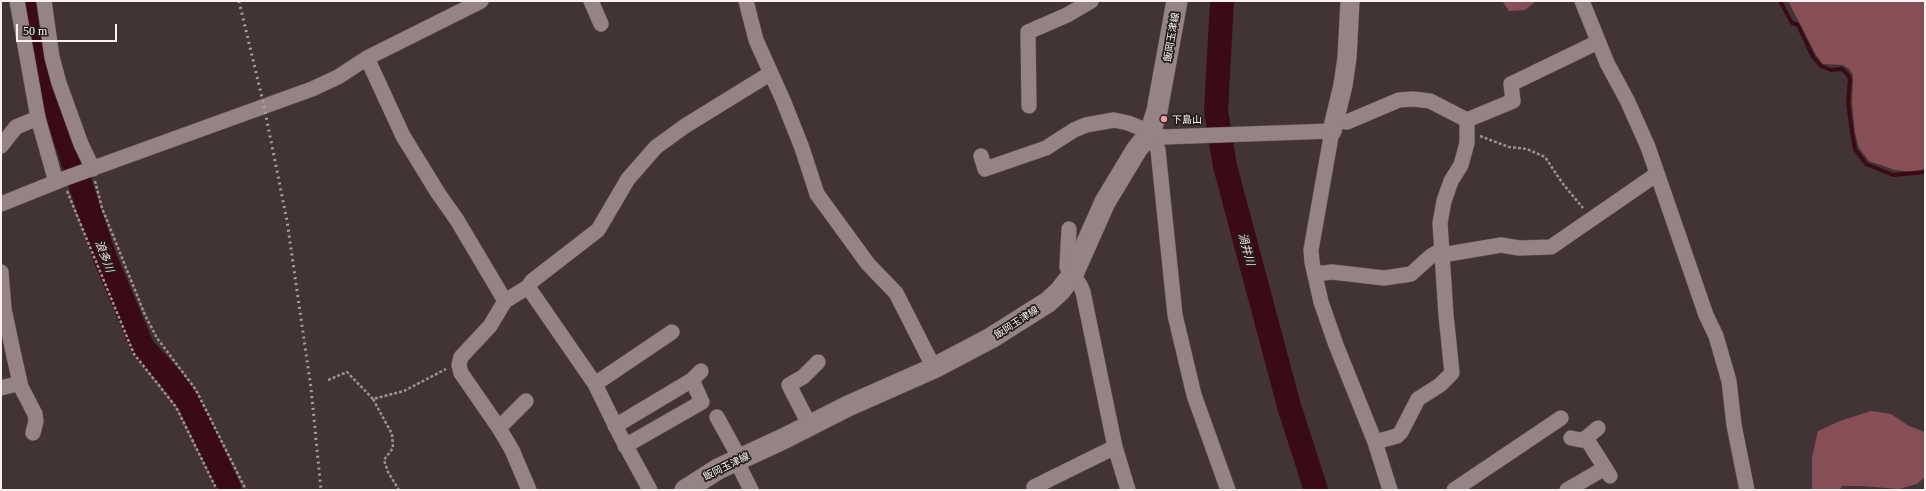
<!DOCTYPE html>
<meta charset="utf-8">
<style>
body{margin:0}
#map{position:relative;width:1926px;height:491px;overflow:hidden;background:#423334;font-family:Georgia,serif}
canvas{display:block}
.frame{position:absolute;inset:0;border:2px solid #fbf1f2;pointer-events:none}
.scale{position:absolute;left:16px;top:24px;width:101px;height:18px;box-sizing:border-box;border:2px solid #fbf1f2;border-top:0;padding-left:5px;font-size:12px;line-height:14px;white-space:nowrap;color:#fbf1f2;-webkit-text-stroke:3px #241d1e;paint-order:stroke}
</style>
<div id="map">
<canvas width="1926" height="491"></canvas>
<div class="frame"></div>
<div class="scale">50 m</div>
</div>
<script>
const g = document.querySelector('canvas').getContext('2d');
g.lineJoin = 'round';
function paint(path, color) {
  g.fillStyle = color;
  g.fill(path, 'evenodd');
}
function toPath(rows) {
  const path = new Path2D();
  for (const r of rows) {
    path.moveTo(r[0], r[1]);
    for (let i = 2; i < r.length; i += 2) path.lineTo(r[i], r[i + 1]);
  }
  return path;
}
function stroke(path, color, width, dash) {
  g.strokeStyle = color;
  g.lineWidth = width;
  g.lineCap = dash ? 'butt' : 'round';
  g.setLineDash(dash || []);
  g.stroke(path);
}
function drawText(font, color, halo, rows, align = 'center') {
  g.font = font + ' Georgia,"Noto Sans JP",serif';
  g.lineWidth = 3.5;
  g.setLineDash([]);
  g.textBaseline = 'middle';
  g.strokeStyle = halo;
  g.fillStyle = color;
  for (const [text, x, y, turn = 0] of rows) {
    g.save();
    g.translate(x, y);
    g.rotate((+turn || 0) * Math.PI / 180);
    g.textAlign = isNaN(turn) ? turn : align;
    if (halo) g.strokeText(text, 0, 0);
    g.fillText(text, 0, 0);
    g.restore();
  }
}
const forest = toPath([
 [1502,1,1536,1,1525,10,1509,11],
 [1788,1,1925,1,1925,169,1913,172,1895,170,1869,161,1859,148,1855,133,1852,103,1853,75,1849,69,1843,65,1823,64,1816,55],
 [1871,411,1891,414,1909,426,1925,432,1925,477,1917,484,1899,489,1861,486,1842,486,1840,490,1812,490,1812,457,1818,431,1840,421]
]);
const stream = toPath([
 [1780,1,1792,23,1798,25,1813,57,1821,66,1831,70,1842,69,1848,75,1850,79,1848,102,1852,133,1855,149,1866,164,1893,175,1925,172]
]);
const river = toPath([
 [29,1,41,66,105,258,143,348,169,376,190,404,230,490],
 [1222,1,1216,111,1225,166,1289,406,1316,490]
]);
const path = toPath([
 [1480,136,1509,147,1527,149,1545,157,1563,184,1583,208],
 [95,181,102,208,145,315,157,338,196,390,246,490],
 [67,191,134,354,176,407,217,490],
 [328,380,347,372,373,399,404,391,446,369],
 [373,399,392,434,393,448,384,460,388,472,399,490]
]);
const minor = toPath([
 [17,1,38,118,56,182],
 [44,1,52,57,59,83,81,144,93,169],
 [591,1,601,24],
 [746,1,756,40,783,100,802,148,817,194,868,264,896,293,934,368],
 [1582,1,1607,63,1627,100,1648,147,1706,315,1716,336,1729,381,1734,425,1747,490],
 [367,58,403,136,438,193,457,220,505,301],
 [1029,106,1028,32,1067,15,1091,1],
 [1334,120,1347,122,1399,100,1413,99,1430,101,1467,120,1513,101,1511,84,1598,42],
 [1150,133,1158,150,1175,315,1194,395,1228,490],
 [1,146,16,127,38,118],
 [981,156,985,169,1046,148,1074,130,1086,125,1114,120,1128,123,1163,137,1332,131,1311,250,1312,262,1321,302,1336,345,1375,442,1390,490],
 [1,204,66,178,312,89,338,77,367,58,481,1],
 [1069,229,1067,267,1080,285,1083,292,1115,447,1128,490],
 [1,272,4,309,14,356,21,387,35,414,36,421,33,433],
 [1315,274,1332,272,1384,278,1411,274,1431,256,1436,253,1448,254,1501,245,1519,248,1551,247,1657,174],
 [528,287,532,281,598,230,628,179,656,147,685,126,771,73],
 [595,384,672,332],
 [1,388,20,383],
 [526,401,499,428,461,373,459,365,461,357,490,326,505,301,528,287,595,384,620,435,650,490],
 [717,417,740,459],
 [615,426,692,380,701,371],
 [810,426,789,385,803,377,818,362],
 [499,428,512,450,529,490],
 [1571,438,1581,440,1586,438,1598,428],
 [1586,438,1610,476],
 [1375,442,1397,436,1401,432,1418,399,1440,385,1452,373,1446,315,1440,223,1444,201,1451,181,1461,165,1467,143,1467,120],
 [625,446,702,402,692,380],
 [736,460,751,490],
 [1034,487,1115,447],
 [1454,490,1561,418],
 [1567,490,1605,468]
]);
const tertiary = toPath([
 [1332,131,1343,85,1347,58,1350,1]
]);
const secondary = toPath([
 [685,490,718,469,783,439,848,406,934,368,991,338,1048,302,1060,291,1073,274,1105,202,1137,149,1150,133,1157,111,1177,1]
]);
const rail = toPath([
 [239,1,264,106,287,221,311,388,321,490]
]);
const markers = [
 [1164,119,4,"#f49aa3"]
];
const streetNames = [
 ["飯岡玉津線",1171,37,-80],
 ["飯岡玉津線",1016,322,-33],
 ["飯岡玉津線",726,466,-26]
];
const poiNames = [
 ["下島山",1172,119]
];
const waterNames = [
 ["渦井川",1247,249,75],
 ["浪多川",105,256,69]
];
paint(forest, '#864f55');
stroke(stream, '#3b0b15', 4);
stroke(river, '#3b0b15', 24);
stroke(minor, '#5f5354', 16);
stroke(tertiary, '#5f5354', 20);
stroke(secondary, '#5f5354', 22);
stroke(path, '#9e9192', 2.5, [3, 2]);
stroke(minor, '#958385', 15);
stroke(tertiary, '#958385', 19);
stroke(secondary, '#958385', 21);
stroke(rail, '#aa9e9f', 3, [2, 4]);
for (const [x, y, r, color] of markers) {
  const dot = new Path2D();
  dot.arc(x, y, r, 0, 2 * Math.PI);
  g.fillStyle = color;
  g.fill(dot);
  stroke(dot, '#241d1e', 1.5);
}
drawText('10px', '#fbf1f2', '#241d1e', streetNames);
drawText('10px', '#fbf1f2', '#241d1e', poiNames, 'left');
drawText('italic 11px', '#fed8db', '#241d1e', waterNames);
</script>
